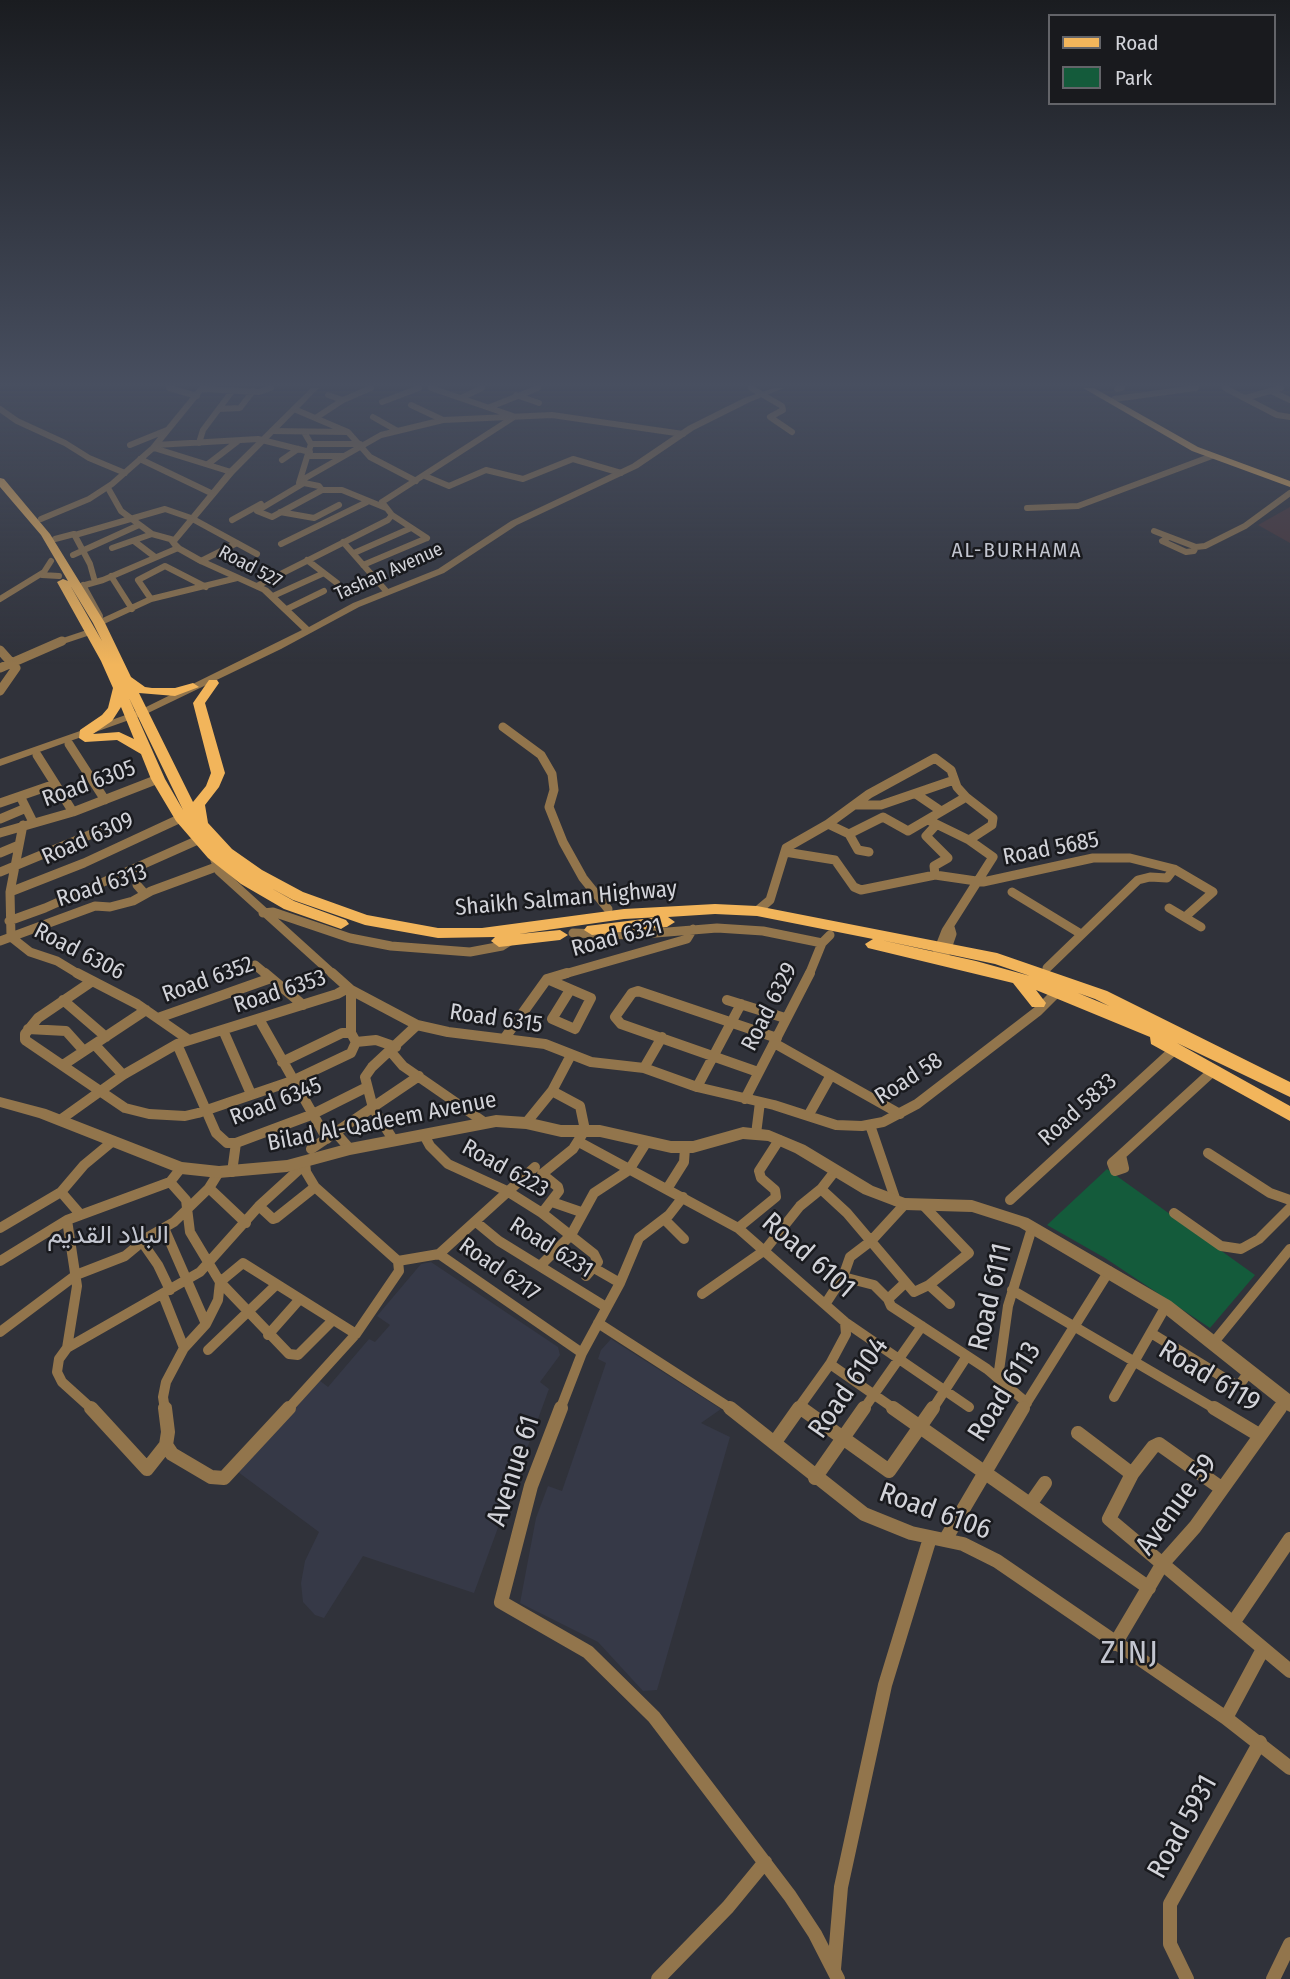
<!DOCTYPE html>
<meta charset="utf-8">
<style>
body{margin:0}
#map{position:relative;width:1290px;height:1979px;overflow:hidden;background:#30323a;font-family:"Fira Sans Condensed",sans-serif}
canvas{display:block}
.legend{position:absolute;left:1048px;top:14px;width:228px;height:91px;box-sizing:border-box;background:#191a1e;border:2px solid #636469;margin:0;padding:9px 12px;list-style:none;font-size:21px;color:#d2d3d9}
.legend li{display:flex;align-items:center;gap:14px;height:35px}
.legend b{width:35px;border:2px solid #636469}
</style>
<div id="map">
<canvas width="1290" height="1979"></canvas>
<ul class="legend">
<li><b style="height:9px;background:#f2b55b"></b>Road</li>
<li><b style="height:19px;background:#145b3b"></b>Park</li>
</ul>
</div>
<script>
const g = document.querySelector('canvas').getContext('2d');
g.lineJoin = 'round';
function paint(path, color) {
  g.fillStyle = color;
  g.fill(path, 'evenodd');
}
function toPath(rows) {
  const path = new Path2D();
  for (const r of rows) {
    path.moveTo(r[0], r[1]);
    for (let i = 2; i < r.length; i += 2) path.lineTo(r[i], r[i + 1]);
  }
  return path;
}
function stroke(path, color, width, dash) {
  g.strokeStyle = color;
  g.lineWidth = width;
  g.lineCap = dash ? 'butt' : 'round';
  g.setLineDash(dash || []);
  g.stroke(path);
}
function drawText(font, color, halo, rows, align = 'center') {
  g.font = font + ' "Fira Sans Condensed",Vazirmatn,sans-serif';
  g.lineWidth = 5;
  g.setLineDash([]);
  g.textBaseline = 'middle';
  g.strokeStyle = halo;
  g.fillStyle = color;
  for (const [text, x, y, turn = 0] of rows) {
    g.save();
    g.translate(x, y);
    g.rotate((+turn || 0) * Math.PI / 180);
    g.textAlign = isNaN(turn) ? turn : align;
    if (halo) g.strokeText(text, 0, 0);
    g.fillText(text, 0, 0);
    g.restore();
  }
}
const built = toPath([
 [431,1262,558,1347,560,1355,540,1382,549,1389,474,1593,363,1556,324,1618,315,1615,303,1602,301,1583,305,1561,319,1532,238,1472,319,1380,328,1387,369,1339,375,1342,390,1325,377,1316,421,1264],
 [611,1339,721,1409,701,1423,730,1437,657,1690,643,1691,598,1642,520,1603,536,1518,548,1486,562,1491,606,1363,598,1359,601,1350]
]);
const industrial = toPath([
 [1290,507,1290,543,1258,525]
]);
const green = toPath([
 [1107,1169,1255,1275,1210,1328,1105,1258,1047,1225]
]);
const minorFar3 = toPath([
 [169,388,197,396],
 [431,388,513,416],
 [751,388,782,406,783,410,770,417,792,432],
 [1225,388,1277,415,1290,417],
 [202,389,259,392,271,388],
 [1117,389,1122,388],
 [1271,391,1290,400],
 [328,395,343,400],
 [516,395,539,403],
 [461,398,482,388],
 [1245,398,1281,388],
 [1114,399,1196,388],
 [382,402,419,388],
 [411,405,443,420],
 [490,407,538,388],
 [0,409,17,421,65,443,89,458,125,473],
 [219,409,240,408,253,391],
 [294,409,348,432],
 [317,417,343,400,371,388],
 [373,417,396,430],
 [272,431,348,432,370,457,416,481],
 [199,443,203,430,233,390],
 [311,444,360,444],
 [130,445,167,430],
 [156,445,258,439,310,452],
 [154,448,231,472],
 [309,456,343,456],
 [140,459,213,494],
 [282,460,298,449],
 [208,464,238,441],
 [425,476,449,486,486,470,523,479,573,459,621,473],
 [302,480,381,435,443,420,552,415,683,434],
 [299,483,311,444,304,432],
 [304,483,319,486,322,490,272,517,257,511,304,483],
 [108,488,121,511,152,534,174,540],
 [322,490,342,490,386,508],
 [1027,508,1078,506,1212,456],
 [280,512,314,518,339,505],
 [41,519,89,499,112,484,153,448,202,388],
 [232,520,261,504],
 [1154,531,1196,547,1205,546,1245,526,1290,493],
 [75,535,165,509,191,518,257,554],
 [1169,537,1162,541,1186,552,1194,551,1196,547],
 [427,538,392,515,382,502,514,417],
 [55,539,74,534,90,564,95,582],
 [134,541,155,557],
 [343,542,387,592],
 [281,544,367,502],
 [112,548,152,534],
 [354,553,411,528],
 [73,555,139,525],
 [307,560,337,583],
 [201,561,237,543],
 [363,565,427,538],
 [42,575,59,576],
 [111,576,132,609],
 [83,585,100,616,99,623,151,599,237,578],
 [257,586,388,520,392,515],
 [78,587,103,580,178,548],
 [273,596,324,573],
 [0,599,44,572,51,561],
 [151,599,138,580,165,566,206,587],
 [287,609,324,591],
 [57,643,90,632]
]);
const minorFar2 = toPath([
 [0,650,16,668,0,691],
 [0,668,62,641],
 [503,727,541,755,552,774,554,790,549,807,563,842,583,878,608,909],
 [69,744,105,800],
 [37,755,73,812],
 [916,794,941,811],
 [20,796,33,822],
 [0,803,55,784],
 [855,805,881,805,954,780],
 [0,819,26,808],
 [928,820,969,840,993,857,946,931,937,954],
 [828,824,849,834,858,850,869,852],
 [23,825,10,892,11,937,30,952,57,961,80,975],
 [0,833,73,812,158,779],
 [849,834,883,817,908,831,966,797],
 [785,852,835,860,854,887,861,890,935,875,983,882,1093,858,1130,858,1174,869,1213,892,1185,917],
 [0,853,19,845],
 [213,855,219,871,334,975],
 [0,872,111,826],
 [935,875,934,866,948,858,926,836,936,825],
 [137,885,145,894],
 [10,892,84,863,181,818],
 [1012,892,1081,934],
 [1169,908,1201,927],
 [757,911,770,900,786,848,828,824,869,794,935,758,951,770,957,787,966,797,993,818,992,825,969,840],
 [263,913,273,912,350,938,391,946,470,952,502,946,510,941],
 [9,921,45,908,198,840],
 [573,933,631,935,717,928,763,931,822,943],
 [0,941,95,906,110,907,133,901,151,891,216,867],
 [943,960,952,934,950,927],
 [255,965,267,975],
 [1047,968,1138,880,1150,877,1167,878,1174,869],
 [561,975,687,939,693,929],
 [809,975,822,943,830,935]
]);
const minorFar1 = toPath([
 [77,973,137,1004,189,1040],
 [265,973,303,1005],
 [332,973,351,990,417,1025,448,1032,545,1044,591,1062,644,1068,697,1087,774,1105,836,1125,862,1126,883,1122,917,1104,1038,1011,1061,988],
 [547,979,591,998,575,1029,552,1019,570,990],
 [91,982,38,1018,25,1034,25,1040,125,1108,149,1114,185,1116,198,1113,292,1081,351,1053,356,1042,351,1033,342,1033,282,1062],
 [351,990,351,1033],
 [63,1000,106,1037],
 [727,1000,785,1018],
 [158,1018,271,978],
 [259,1019,327,1139],
 [28,1029,66,1031,84,1051],
 [223,1030,251,1094],
 [504,1039,547,979,567,973],
 [356,1042,376,1040,396,1047],
 [774,1043,900,1114],
 [177,1044,216,1133,227,1143,236,1143,311,1115,365,1088],
 [95,1045,123,1075],
 [391,1052,403,1066,484,1122],
 [63,1065,146,1010],
 [644,1068,662,1037],
 [758,1072,621,1024,615,1017,632,993,638,991,777,1038],
 [697,1087,741,1004],
 [745,1099,810,973],
 [808,1116,831,1075],
 [60,1120,123,1075,177,1044,337,994,348,988],
 [526,1123,552,1091,571,1055],
 [870,1125,896,1201],
 [336,1133,350,1149],
 [756,1134,760,1102],
 [424,1135,430,1146,448,1164,507,1191,542,1213,594,1254,598,1262,586,1276],
 [394,1141,373,1108,365,1077,372,1067,417,1025],
 [579,1142,738,1228,845,1322,969,1407],
 [311,1149,419,1076],
 [1208,1153,1270,1193,1290,1200],
 [1121,1155,1124,1168,1115,1171,1112,1163,1121,1155],
 [1121,1155,1213,1071],
 [305,1162,306,1172,315,1187,398,1261],
 [232,1172,236,1143],
 [170,1182,186,1200,190,1232,220,1282,289,1354,298,1355,333,1320],
 [209,1188,246,1223],
 [667,1189,684,1162,685,1148],
 [821,1189,847,1213,914,1292,929,1285,969,1253,924,1206],
 [61,1192,80,1214],
 [1010,1200,1174,1050],
 [552,1202,581,1212],
 [259,1206,273,1219,276,1218,315,1187],
 [542,1213,559,1191,558,1187,542,1174,573,1149,585,1130,580,1106,552,1091],
 [1174,1213,1221,1246,1241,1249,1259,1239,1290,1208],
 [664,1219,684,1239],
 [67,1220,77,1286,67,1348,59,1359,57,1372,62,1382,93,1410],
 [476,1222,499,1241,606,1307],
 [0,1228,61,1192,84,1165,113,1141],
 [164,1228,206,1324],
 [738,1228,776,1197,775,1190,761,1178,759,1171,779,1140],
 [142,1242,158,1265,170,1290],
 [439,1254,535,1167],
 [0,1261,67,1220,170,1182,181,1168],
 [398,1261,439,1254,582,1353],
 [541,1265,571,1235,594,1193,629,1170,646,1143],
 [594,1268,620,1283],
 [843,1277,874,1285,888,1299],
 [905,1283,888,1299,891,1306,987,1369,1027,1403],
 [929,1285,950,1304],
 [1012,1290,1217,1410],
 [702,1294,765,1250,800,1206,821,1189,835,1171],
 [163,1295,184,1348],
 [826,1303,843,1277,850,1257,871,1241,905,1204],
 [598,1323,733,1410],
 [0,1332,76,1275,125,1256,148,1237,174,1222,209,1188,219,1172],
 [1151,1333,1234,1384,1240,1384,1249,1372],
 [356,1334,399,1271,398,1261],
 [268,1335,299,1300],
 [1214,1342,1290,1249],
 [67,1348,200,1272,259,1206,305,1164],
 [208,1350,276,1285],
 [830,1364,896,1410],
 [998,1378,1008,1306,1032,1228],
 [1114,1397,1166,1306],
 [799,1407,803,1410],
 [165,1410,163,1397,166,1382,184,1348,206,1324,218,1300,220,1282,243,1263,356,1334],
 [287,1410,356,1334],
 [560,1410,582,1353,620,1283,639,1238,669,1215,683,1197],
 [797,1410,830,1364,846,1334,845,1322],
 [863,1410,922,1326],
 [932,1410,967,1356],
 [1022,1410,1109,1271],
 [1279,1410,1286,1401]
]);
const minor = toPath([
 [91,1408,147,1469,166,1445],
 [165,1408,168,1432,166,1445,172,1454,211,1477,224,1478,289,1408],
 [561,1408,531,1486,501,1602,588,1652,654,1717,790,1896,815,1934,838,1979],
 [730,1408,864,1514,911,1533,963,1544,997,1561,1226,1718,1290,1768],
 [801,1408,889,1471,933,1408],
 [893,1408,1149,1588],
 [1214,1408,1259,1435],
 [1078,1433,1132,1474],
 [775,1442,799,1408],
 [815,1478,864,1408],
 [1221,1488,1159,1444,1153,1447,1132,1474,1109,1519,1290,1671],
 [1031,1503,1045,1483],
 [945,1540,1023,1408],
 [1233,1623,1290,1539],
 [1115,1644,1163,1563,1195,1527,1280,1408],
 [1226,1718,1263,1649],
 [834,1969,841,1887,885,1685,930,1538],
 [658,1979,728,1907,765,1862],
 [1187,1979,1170,1944,1170,1904,1260,1742],
 [1273,1979,1290,1944]
]);
const tertiary = toPath([
 [311,388,319,388,234,474,177,542,181,546,204,559,268,588,309,627,353,603,438,569,511,521,632,464,688,426,744,398,774,388,784,388,750,402,694,430,638,468,517,525,444,573,359,607,281,649,146,714,0,766,0,759,140,710,302,630,262,592,198,563,175,550,169,542,228,470,311,388],
 [0,1097,46,1109,182,1162,219,1166,287,1160,350,1143,496,1115,526,1117,561,1125,600,1125,671,1141,693,1141,743,1127,769,1130,805,1145,873,1186,905,1198,972,1200,1028,1218,1171,1301,1290,1394,1290,1412,1284,1409,1161,1311,1019,1227,972,1212,905,1210,863,1194,795,1153,768,1141,743,1139,693,1153,671,1153,600,1137,561,1137,526,1129,496,1127,350,1155,287,1172,219,1178,181,1174,39,1118,0,1107,0,1097]
]);
const primary = toPath([
 [1083,388,1094,388,1198,447,1290,481,1290,487,1192,451,1083,388],
 [0,478,4,479,50,534,105,623,131,677,145,687,152,688,175,688,193,683,199,687,175,696,139,693,193,802,206,786,211,773,193,703,209,680,217,680,219,683,205,703,225,773,219,787,205,805,208,823,232,849,262,870,303,892,367,915,438,928,482,928,624,909,715,904,757,906,997,953,1107,991,1290,1082,1290,1097,1177,1043,1290,1106,1290,1121,1151,1044,1150,1037,1036,990,1046,1003,1044,1007,1032,1007,1013,983,868,948,865,944,873,939,757,916,715,914,668,917,675,922,667,927,592,935,584,930,587,926,660,917,624,919,519,934,560,930,568,935,560,940,499,947,491,941,495,937,438,938,365,925,293,900,271,888,294,901,346,920,349,924,341,929,284,909,241,884,208,858,176,821,151,779,141,754,117,740,85,742,79,738,80,730,102,715,108,708,113,688,101,661,57,582,63,579,68,581,41,535,0,487,0,478],
 [70,585,93,623,102,641,70,585],
 [129,698,183,810,165,779,129,698],
 [121,707,134,739,119,732,93,734,112,721,121,707],
 [881,940,995,964,1030,976,976,961,881,940],
 [1078,993,1095,999,1109,1006,1078,993]
]);
const farStreetnames = [
 ["Road 527",250,567,28],
 ["Tashan Avenue",389,572,-24]
];
const farQuarternames = [
 ["AL-BURHAMA",1017,551]
];
const streetNames = [
 ["Road 6305",89,784,-20],
 ["Road 6309",88,839,-24],
 ["Road 5685",1051,849,-11],
 ["Road 6313",102,886,-18],
 ["Shaikh Salman Highway",566,899,-5],
 ["Road 6321",617,938,-15],
 ["Road 6306",79,952,27],
 ["Road 6352",208,980,-20],
 ["Road 6353",280,992,-18],
 ["Road 6329",770,1007,-63],
 ["Road 6315",496,1019,8],
 ["Road 58",909,1079,-33],
 ["Road 6345",276,1102,-21],
 ["Road 5833",1078,1110,-42],
 ["Bilad Al-Qadeem Avenue",382,1122,-11],
 ["Road 6223",505,1169,29],
 ["Road 6231",551,1248,32],
 ["Road 6217",499,1270,35]
];
const quarterNames = [
 ["البلاد القديم",108,1236]
];
const nearStreetnames = [
 ["Road 6101",808,1256,41],
 ["Road 6111",991,1297,-77],
 ["Road 6119",1209,1377,31],
 ["Road 6104",849,1388,-55],
 ["Road 6113",1005,1392,-58],
 ["Avenue 61",514,1471,-72],
 ["Avenue 59",1177,1505,-54],
 ["Road 6106",935,1512,20],
 ["Road 5931",1183,1827,-61]
];
const nearQuarternames = [
 ["ZINJ",1130,1654]
];
paint(built, '#363947');
paint(industrial, '#483438');
paint(green, '#145b3b');
stroke(minorFar3, '#92754c', 6);
stroke(minorFar2, '#92754c', 9);
stroke(minorFar1, '#92754c', 10);
stroke(minor, '#92754c', 14);
paint(tertiary, '#92754c');
paint(primary, '#f2b55b');
const sky = g.createLinearGradient(0, 0, 0, 665);
sky.addColorStop(0, '#1a1c20');
sky.addColorStop(0.58, '#484f60');
sky.addColorStop(1, '#484f6000');
g.fillStyle = sky;
g.fillRect(0, 0, 1290, 665);
drawText('19px', '#d2d3d9', '#191a1e', farStreetnames);
g.letterSpacing = '2px';
drawText('21px', '#c2c5cf', '#191a1e', farQuarternames);
g.letterSpacing = '0px';
drawText('23px', '#d2d3d9', '#191a1e', streetNames);
drawText('26px', '#c2c5cf', '#191a1e', quarterNames);
drawText('28px', '#d2d3d9', '#191a1e', nearStreetnames);
g.letterSpacing = '2px';
drawText('32px', '#c2c5cf', '#191a1e', nearQuarternames);
g.letterSpacing = '0px';
</script>
